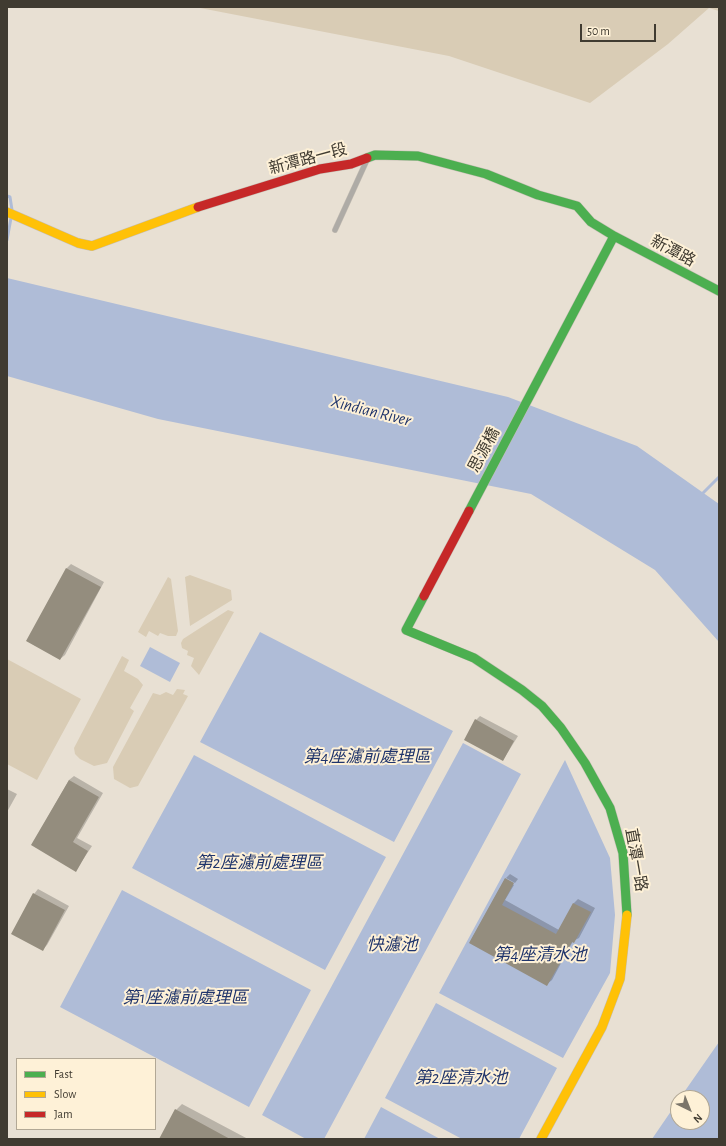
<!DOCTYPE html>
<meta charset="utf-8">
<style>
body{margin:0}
#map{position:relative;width:726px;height:1146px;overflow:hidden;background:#e8e0d3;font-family:"Alegreya Sans",sans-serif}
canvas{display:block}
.frame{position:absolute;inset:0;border:8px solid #403b31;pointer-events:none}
.legend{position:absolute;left:16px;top:1058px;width:140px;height:72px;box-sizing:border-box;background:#fef1d7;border:1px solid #b2a895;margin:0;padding:5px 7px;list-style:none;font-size:12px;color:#403b31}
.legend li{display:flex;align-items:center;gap:8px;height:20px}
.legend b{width:20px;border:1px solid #b2a895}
.north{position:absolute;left:670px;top:1090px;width:40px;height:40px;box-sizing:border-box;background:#fef1d7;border:1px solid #b2a895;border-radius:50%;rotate:137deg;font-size:11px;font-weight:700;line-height:16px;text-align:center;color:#403b31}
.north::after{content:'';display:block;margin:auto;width:14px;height:18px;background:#7b756a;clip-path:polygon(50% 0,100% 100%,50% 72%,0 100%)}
.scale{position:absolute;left:580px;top:24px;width:76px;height:18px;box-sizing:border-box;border:2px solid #403b31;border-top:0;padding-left:5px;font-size:12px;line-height:14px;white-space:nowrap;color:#403b31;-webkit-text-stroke:3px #fef1d7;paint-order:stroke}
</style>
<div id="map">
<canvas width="726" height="1146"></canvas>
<div class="frame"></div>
<ul class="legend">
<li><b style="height:5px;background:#4caf50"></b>Fast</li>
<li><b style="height:5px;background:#ffc107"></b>Slow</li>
<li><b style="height:5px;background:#c62828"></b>Jam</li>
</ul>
<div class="north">N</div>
<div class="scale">50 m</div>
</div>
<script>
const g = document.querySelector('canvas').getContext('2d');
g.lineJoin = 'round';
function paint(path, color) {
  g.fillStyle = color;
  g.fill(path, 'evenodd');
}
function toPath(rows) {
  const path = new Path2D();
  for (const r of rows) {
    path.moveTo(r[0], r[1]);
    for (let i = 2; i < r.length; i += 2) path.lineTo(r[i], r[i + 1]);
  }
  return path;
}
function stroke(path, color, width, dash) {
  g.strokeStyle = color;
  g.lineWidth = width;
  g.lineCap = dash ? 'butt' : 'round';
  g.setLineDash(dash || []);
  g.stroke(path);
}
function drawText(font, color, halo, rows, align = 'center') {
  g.font = font + ' "Alegreya Sans","Noto Sans TC",sans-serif';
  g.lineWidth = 4;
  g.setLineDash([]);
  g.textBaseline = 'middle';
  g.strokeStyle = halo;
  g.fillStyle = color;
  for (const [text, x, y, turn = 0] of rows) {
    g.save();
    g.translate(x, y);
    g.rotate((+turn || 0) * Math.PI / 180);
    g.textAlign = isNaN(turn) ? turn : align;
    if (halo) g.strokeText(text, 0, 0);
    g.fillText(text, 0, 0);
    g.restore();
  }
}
const green = toPath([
 [195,7,719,7,719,11,709,8,668,44,590,103,449,56],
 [190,575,231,590,232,600,190,626,185,577],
 [168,577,171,579,178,631,176,636,168,636,160,633,158,636,149,631,146,637,138,632],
 [228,610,234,612,199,675,191,666,194,658,187,655,188,651,182,648,181,643,183,639],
 [122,656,129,660,124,671,138,679,143,685,130,708,134,711,107,763,94,766,80,759,75,754,74,748],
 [7,659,81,699,37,780,7,764],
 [177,689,185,690,183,694,188,696,138,786,130,788,114,779,113,767,153,693,160,695,166,692,173,695]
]);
const water = toPath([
 [7,278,508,397,637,446,719,504,719,642,655,570,531,494,158,419,7,376],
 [260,632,453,731,394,842,200,742],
 [150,647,180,663,170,682,140,666],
 [463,743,521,774,324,1139,306,1139,262,1115],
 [194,755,386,857,325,970,132,868],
 [565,760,610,858,615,915,610,973,563,1058,439,993],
 [122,890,311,990,249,1107,60,1007],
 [436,1003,557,1068,519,1139,462,1139,385,1098],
 [719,1042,719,1139,652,1139,678,1101,678,1122,702,1122,702,1098,680,1098],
 [381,1107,440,1139,364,1139]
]);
const shadow = toPath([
 [71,564,104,582,65,655,60,659,27,641,67,568],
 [480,716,518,736,503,760,476,720],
 [74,776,103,793,77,838,92,846,76,870,32,845,69,780],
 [7,789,17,794,7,812],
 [510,874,518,879,515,883,506,878],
 [505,879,514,885,505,900,559,930,574,903,578,899,595,908,579,938,573,941,552,980,547,984,470,942],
 [38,889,69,906,47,945,42,950,34,894],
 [182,1104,248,1139,160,1139,176,1110]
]);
const stream = toPath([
 [7,196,10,197,12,210],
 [7,240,11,218],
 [701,495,719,477]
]);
const building = toPath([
 [66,568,101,587,60,660,26,641],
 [475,719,514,741,503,761,464,740],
 [69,780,99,797,73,842,88,851,76,872,31,845],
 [505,878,514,883,502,905,556,934,573,903,591,912,574,943,572,942,547,986,469,943],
 [33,893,65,910,43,951,11,934],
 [175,1109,230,1139,159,1139]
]);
const lane = toPath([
 [335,230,366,162]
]);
const fast = toPath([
 [367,158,375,155,418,156,486,174,538,195,577,206,591,222,614,236,719,291],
 [469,511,614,236],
 [424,596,406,630,474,658,522,690,542,706,561,728,585,763,610,808,623,853,627,915]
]);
const slow = toPath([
 [7,212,78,243,92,246,198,207],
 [541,1139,602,1027,620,979,627,915]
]);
const jam = toPath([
 [198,207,320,169,351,164,367,158],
 [424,596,469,511]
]);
const streetNames = [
 ["新潭路一段",308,159,-15],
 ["新潭路",673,251,28],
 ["思源橋",484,450,-62],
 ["直潭一路",636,860,80]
];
const waterNames = [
 ["Xindian River",371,411,14],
 ["第4座濾前處理區",367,757],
 ["第2座濾前處理區",259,863],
 ["快濾池",392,945],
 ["第4座清水池",540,955],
 ["第1座濾前處理區",185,998],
 ["第2座清水池",461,1078]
];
paint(green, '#d9ccb5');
paint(water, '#afbcd7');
paint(shadow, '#0003');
stroke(stream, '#afbcd7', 3);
paint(building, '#948d7e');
stroke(lane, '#c5beb4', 6);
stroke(fast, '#c5beb4', 10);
stroke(slow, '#c5beb4', 10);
stroke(jam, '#c5beb4', 10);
stroke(lane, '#aeaba6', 5);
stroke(fast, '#4caf50', 9);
stroke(slow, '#ffc107', 9);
stroke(jam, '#c62828', 9);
drawText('16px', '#403b31', '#fef1d7', streetNames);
drawText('italic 17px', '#1f346b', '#fef1d7', waterNames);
</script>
